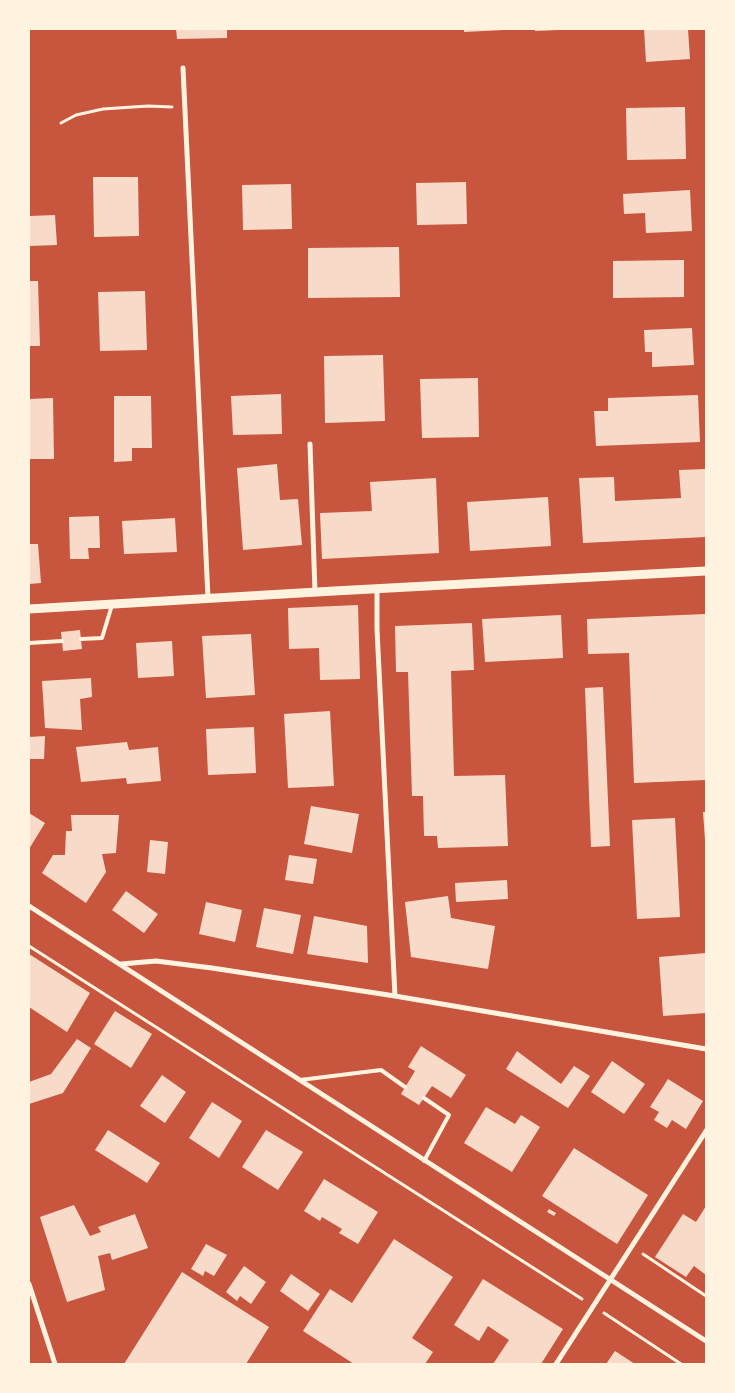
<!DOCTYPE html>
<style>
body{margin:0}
#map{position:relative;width:735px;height:1393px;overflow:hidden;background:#c8553d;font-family:"Sofia Sans Condensed",sans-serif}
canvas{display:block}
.frame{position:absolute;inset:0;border:30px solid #fff3e0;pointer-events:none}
</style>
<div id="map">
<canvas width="735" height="1393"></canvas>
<div class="frame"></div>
</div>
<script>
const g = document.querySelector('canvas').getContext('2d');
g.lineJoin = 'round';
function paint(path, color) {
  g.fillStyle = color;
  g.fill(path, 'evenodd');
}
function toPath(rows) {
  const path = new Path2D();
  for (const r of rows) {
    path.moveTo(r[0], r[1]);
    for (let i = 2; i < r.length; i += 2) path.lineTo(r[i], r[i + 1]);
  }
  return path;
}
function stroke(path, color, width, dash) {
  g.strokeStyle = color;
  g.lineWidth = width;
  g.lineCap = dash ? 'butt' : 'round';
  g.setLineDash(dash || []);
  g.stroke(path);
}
const building = toPath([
 [176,29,227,29,227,38,177,39],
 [464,29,504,29,504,30,464,32],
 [535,29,559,29,559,30,535,31],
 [644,29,688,29,690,59,646,62],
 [685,107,686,159,627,160,626,108],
 [93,177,138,177,139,236,94,237],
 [466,182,467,224,417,225,416,183],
 [291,184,292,229,243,230,242,185],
 [690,190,692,231,646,233,645,213,624,214,623,194],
 [55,215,57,245,29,246,29,216],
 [399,247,400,297,308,298,308,248],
 [684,260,684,297,613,298,613,261],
 [29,281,38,281,40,346,29,346],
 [145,291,147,350,100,351,98,292],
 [692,328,694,365,652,367,652,352,645,352,644,330],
 [383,355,385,421,325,423,324,356],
 [478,378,479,437,422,438,420,379],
 [281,394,282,434,233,435,231,396],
 [698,395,700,442,596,446,594,411,608,411,608,398],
 [114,396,151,396,152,448,132,448,132,461,114,462],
 [53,398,54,459,29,459,29,399],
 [277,464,280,500,298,499,302,545,243,550,237,468],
 [706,469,706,537,583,543,579,478,614,477,615,501,681,498,679,470],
 [436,478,439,553,322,559,320,513,372,511,370,482],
 [548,497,551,546,470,551,467,502],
 [99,516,100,548,88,548,89,559,70,559,69,517],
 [175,518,177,552,124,554,122,521],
 [29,544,38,544,41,583,29,584],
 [358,605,360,679,320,680,319,648,289,649,288,608],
 [706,614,706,780,634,783,629,653,588,654,587,619],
 [561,615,563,658,485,662,482,619],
 [472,623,474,670,451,671,454,776,505,775,508,846,438,848,437,836,424,836,423,796,412,796,408,672,396,672,395,626],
 [80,630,82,649,63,651,61,632],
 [251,634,255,695,206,698,202,636],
 [172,641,174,676,138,678,136,643],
 [91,678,92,697,80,699,82,730,45,728,42,681],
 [603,687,610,846,591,847,585,688],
 [330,711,334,786,288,788,284,714],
 [254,727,256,773,208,775,206,729],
 [45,736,44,759,29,759,29,737],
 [127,742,129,750,158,747,161,781,127,784,126,778,81,782,76,747],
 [311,806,359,814,352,853,304,844],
 [703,812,706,812,706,840,705,840],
 [29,813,45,823,29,849],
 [71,815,119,815,116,853,102,854,106,872,86,903,42,873,53,855,65,855,66,831,72,831],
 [675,818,680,917,637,919,632,820],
 [150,840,168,842,165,874,147,872],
 [289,855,317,859,313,884,285,880],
 [507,880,508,899,456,902,455,883],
 [126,891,158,914,144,933,112,910],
 [448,896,451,918,495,926,488,969,411,957,405,902],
 [206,902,242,910,235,942,199,934],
 [264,908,301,915,293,954,256,947],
 [314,916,367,926,368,963,307,954],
 [706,953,706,1013,663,1016,659,957],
 [29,954,90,993,67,1032,29,1007],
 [115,1011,152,1034,131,1068,94,1044],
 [77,1039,91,1048,63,1093,29,1104,29,1082,51,1074],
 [421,1046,466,1075,451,1098,432,1086,419,1105,401,1094,415,1071,408,1067],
 [517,1051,561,1084,574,1066,590,1076,568,1108,506,1069],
 [612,1061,645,1084,624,1114,591,1092],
 [162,1075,186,1092,165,1123,140,1106],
 [668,1079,703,1101,686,1129,672,1120,667,1128,654,1120,659,1112,650,1107],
 [212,1102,242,1121,219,1158,189,1138],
 [486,1107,515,1124,521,1115,540,1127,512,1172,464,1143],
 [108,1130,160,1163,147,1183,95,1150],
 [266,1130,303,1152,278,1190,242,1167],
 [574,1148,648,1195,617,1244,542,1196],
 [324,1179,378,1212,358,1244,339,1233,342,1229,322,1217,320,1221,304,1211],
 [74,1205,90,1236,101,1232,98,1227,135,1214,148,1248,112,1260,110,1253,98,1256,105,1290,67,1302,40,1217],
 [706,1206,706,1275,694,1266,686,1277,655,1257,683,1214,696,1222],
 [549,1209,556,1213,554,1216,547,1212],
 [394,1239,453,1277,412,1338,433,1352,425,1364,354,1364,303,1331,330,1289,352,1303],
 [206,1244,227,1255,214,1276,205,1271,203,1276,191,1269],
 [244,1266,266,1282,251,1304,240,1296,237,1301,226,1292],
 [182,1272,269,1327,246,1364,124,1364],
 [291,1274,320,1294,308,1311,280,1291],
 [483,1279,563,1329,541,1364,493,1364,509,1340,488,1326,479,1341,454,1325],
 [615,1351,635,1364,606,1364]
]);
const path = toPath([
 [61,123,76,115,103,109,148,106,172,107],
 [29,946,582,1299],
 [643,1254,706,1296],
 [604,1313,681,1364]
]);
const service = toPath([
 [81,639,102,638,112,605],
 [29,643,62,641],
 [300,1080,381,1070,405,1087],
 [424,1161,449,1115,424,1098]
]);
const minor = toPath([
 [183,68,208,598],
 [310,444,315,592],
 [377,588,377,629,395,996],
 [29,906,706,1341],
 [121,964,156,961,212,968,395,996,706,1049],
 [29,1284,55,1364],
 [556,1364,706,1131]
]);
const tertiary = toPath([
 [29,609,334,591,706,571]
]);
paint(building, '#f7dbc8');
stroke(path, '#fff3e0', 3);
stroke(service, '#fff3e0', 4);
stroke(minor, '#fff3e0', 5);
stroke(tertiary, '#fff3e0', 9);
</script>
